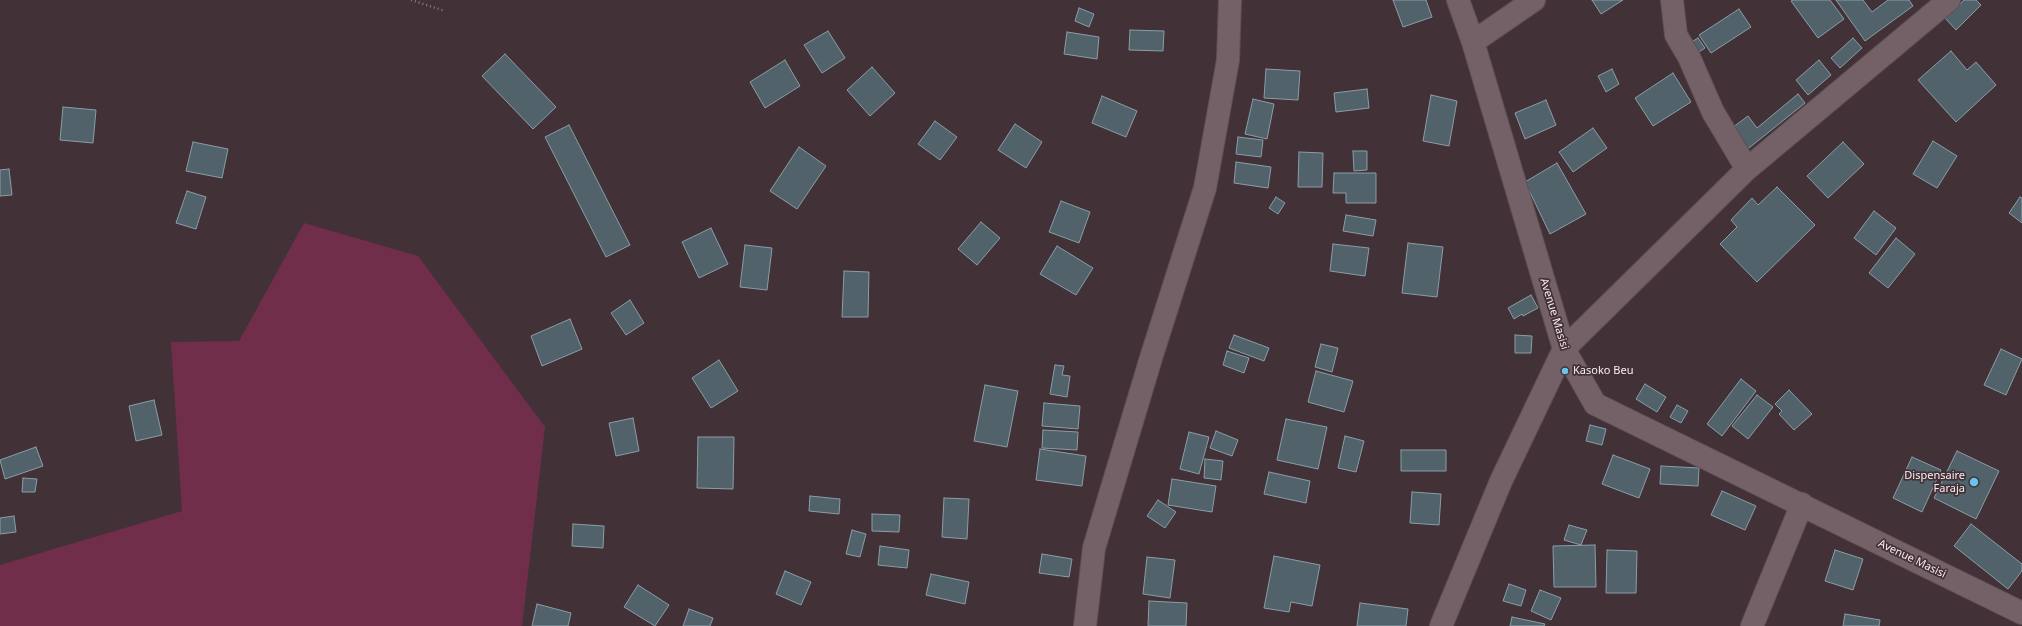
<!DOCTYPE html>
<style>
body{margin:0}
canvas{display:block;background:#423137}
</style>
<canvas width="2022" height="626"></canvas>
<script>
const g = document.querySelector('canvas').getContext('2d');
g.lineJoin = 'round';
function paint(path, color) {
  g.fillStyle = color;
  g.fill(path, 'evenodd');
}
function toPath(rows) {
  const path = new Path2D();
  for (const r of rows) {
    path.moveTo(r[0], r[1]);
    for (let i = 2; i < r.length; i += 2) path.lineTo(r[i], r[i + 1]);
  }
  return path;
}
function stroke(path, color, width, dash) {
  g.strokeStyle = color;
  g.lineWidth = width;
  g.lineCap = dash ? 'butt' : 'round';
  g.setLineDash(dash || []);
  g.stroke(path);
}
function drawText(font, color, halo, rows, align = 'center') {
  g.font = font + ' "Noto Sans",sans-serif';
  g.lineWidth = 3.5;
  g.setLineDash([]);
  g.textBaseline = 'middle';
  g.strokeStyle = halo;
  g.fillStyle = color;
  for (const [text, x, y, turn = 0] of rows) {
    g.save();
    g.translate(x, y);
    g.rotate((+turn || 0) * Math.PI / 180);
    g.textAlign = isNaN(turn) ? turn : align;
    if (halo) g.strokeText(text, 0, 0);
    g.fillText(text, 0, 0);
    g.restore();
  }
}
const green = toPath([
 [304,223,418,256,545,427,522,626,0,626,0,565,182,511,171,342,239,341]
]);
const building = toPath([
 [1393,0,1426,0,1432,17,1403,27,1393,0],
 [1592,0,1623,0,1601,14,1592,0],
 [1793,0,1830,0,1844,19,1818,38,1791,1,1793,0],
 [1836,0,1863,0,1872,12,1888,0,1909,0,1913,6,1865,41,1836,0],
 [1964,0,1976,0,1981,5,1956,30,1945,18,1964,0],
 [1079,8,1094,14,1089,27,1075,21,1079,8],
 [1739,9,1751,27,1711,53,1699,35,1739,9],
 [1130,30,1164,31,1163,51,1129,50,1130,30],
 [828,31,845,58,822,73,804,45,828,31],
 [1067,32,1099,37,1097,59,1064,54,1067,32],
 [1698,38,1705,48,1693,56,1687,45,1698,38],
 [1853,38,1862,48,1840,68,1831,58,1853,38],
 [1951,51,1967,70,1976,62,1996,85,1956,122,1918,80,1951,51],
 [505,54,556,107,533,129,482,76,505,54],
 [785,60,800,86,765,108,750,82,785,60],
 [1819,60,1831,75,1808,95,1796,80,1819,60],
 [872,67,895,93,870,116,847,90,872,67],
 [1266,69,1300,71,1298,100,1264,98,1266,69],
 [1612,69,1619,84,1606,92,1598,76,1612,69],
 [1673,73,1691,102,1653,126,1635,98,1673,73],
 [1367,89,1369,108,1336,112,1334,93,1367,89],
 [1798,94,1805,103,1744,152,1728,131,1748,116,1757,128,1798,94],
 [1431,95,1457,101,1449,146,1423,141,1431,95],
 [1102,96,1137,111,1126,137,1092,123,1102,96],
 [1253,99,1274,104,1267,139,1245,134,1253,99],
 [1546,100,1556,125,1525,139,1515,113,1546,100],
 [63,107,96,110,93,143,60,140,63,107],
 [935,121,957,137,940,160,918,144,935,121],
 [1015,124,1042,142,1026,168,998,150,1015,124],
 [569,125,630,245,606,257,545,137,569,125],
 [1593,128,1607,148,1573,172,1559,152,1593,128],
 [1238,137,1263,140,1261,157,1236,154,1238,137],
 [1933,141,1957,156,1937,188,1913,174,1933,141],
 [193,142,228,149,222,178,186,171,193,142],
 [1843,142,1864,164,1828,198,1807,176,1843,142],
 [799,147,826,166,797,209,770,191,799,147],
 [1353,151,1367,151,1367,170,1354,171,1353,151],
 [1299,152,1323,153,1322,187,1298,187,1299,152],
 [1236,162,1271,167,1268,188,1234,183,1236,162],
 [1557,163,1586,214,1550,234,1525,182,1557,163],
 [9,169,12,195,0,196,0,170,9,169],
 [1334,173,1376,173,1376,203,1346,203,1346,193,1333,193,1334,173],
 [1777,187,1815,225,1757,282,1720,244,1737,227,1731,220,1752,198,1758,205,1777,187],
 [187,191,206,197,196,229,176,223,187,191],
 [1276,197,1285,203,1278,214,1269,208,1276,197],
 [2020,197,2022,198,2022,223,2009,213,2020,197],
 [1061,201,1090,212,1079,243,1049,232,1061,201],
 [1874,211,1896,228,1876,255,1854,238,1874,211],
 [1346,215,1376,220,1373,236,1343,231,1346,215],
 [981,222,1000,238,977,265,958,249,981,222],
 [711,228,728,264,699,278,682,242,711,228],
 [1896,238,1915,254,1888,288,1869,273,1896,238],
 [1408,243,1443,247,1437,297,1402,293,1408,243],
 [1333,244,1369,248,1365,276,1330,271,1333,244],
 [745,245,772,248,767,290,740,287,745,245],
 [1057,246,1093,268,1076,295,1040,274,1057,246],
 [844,271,869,272,868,317,842,317,844,271],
 [1531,295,1538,308,1523,316,1522,314,1514,319,1508,308,1531,295],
 [630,300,644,323,626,335,611,313,630,300],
 [570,319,582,349,542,366,531,336,570,319],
 [1234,335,1269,348,1264,361,1229,348,1234,335],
 [1515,335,1532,336,1531,353,1515,353,1515,335],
 [1321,344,1338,348,1332,372,1315,367,1321,344],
 [2001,349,2022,359,2006,395,1984,385,2001,349],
 [1227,351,1249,358,1244,373,1223,365,1227,351],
 [719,360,738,391,711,408,692,378,719,360],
 [1055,365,1064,366,1062,375,1070,376,1067,397,1050,394,1055,365],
 [1316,371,1353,381,1344,412,1308,402,1316,371],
 [1741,379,1756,391,1722,436,1707,424,1741,379],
 [1645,384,1666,397,1657,412,1636,399,1645,384],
 [985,385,1018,391,1007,447,974,441,985,385],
 [1789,390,1812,414,1794,430,1779,414,1782,411,1775,404,1789,390],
 [1757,395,1773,407,1748,439,1732,426,1757,395],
 [154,400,162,435,136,441,129,406,154,400],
 [1044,403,1080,406,1078,429,1042,426,1044,403],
 [1677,405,1688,411,1681,423,1670,417,1677,405],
 [633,418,639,451,616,456,609,423,633,418],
 [1286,419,1327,427,1318,469,1277,460,1286,419],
 [1590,425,1606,429,1602,445,1586,441,1590,425],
 [1043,430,1078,432,1077,450,1042,448,1043,430],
 [1216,431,1238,440,1232,456,1210,448,1216,431],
 [1189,432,1209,437,1199,474,1180,469,1189,432],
 [1345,436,1364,441,1356,472,1338,468,1345,436],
 [698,437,734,437,733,489,697,488,698,437],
 [36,447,43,466,5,479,0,460,36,447],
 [1040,449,1086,456,1082,486,1036,480,1040,449],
 [1401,450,1446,450,1446,471,1401,471,1401,450],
 [1957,451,1999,471,1976,519,1934,498,1957,451],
 [1613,455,1650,469,1639,498,1602,484,1613,455],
 [1912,457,1941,470,1922,512,1893,498,1912,457],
 [1205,459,1223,461,1221,480,1204,478,1205,459],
 [1661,466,1699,468,1698,486,1660,484,1661,466],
 [1269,472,1310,481,1306,503,1264,494,1269,472],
 [23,478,37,479,35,492,22,492,23,478],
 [1172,479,1216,486,1212,512,1168,505,1172,479],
 [1722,491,1756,506,1745,530,1711,515,1722,491],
 [1412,492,1441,494,1439,525,1410,523,1412,492],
 [810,496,840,499,839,514,809,511,810,496],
 [944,498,969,499,967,539,942,537,944,498],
 [1158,500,1176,512,1165,528,1147,516,1158,500],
 [872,514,900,515,899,532,872,531,872,514],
 [14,516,16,532,0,534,0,518,14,516],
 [573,524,604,526,603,548,572,546,573,524],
 [1971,524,2022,564,2022,571,2008,589,1954,546,1971,524],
 [1569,525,1587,530,1581,545,1564,540,1569,525],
 [852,530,866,534,860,557,846,554,852,530],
 [1595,545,1596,587,1554,587,1553,546,1595,545],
 [880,546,909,550,907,568,878,565,880,546],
 [1607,550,1637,551,1636,593,1606,593,1607,550],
 [1835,550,1863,559,1853,590,1825,581,1835,550],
 [1042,554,1072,559,1069,577,1039,573,1042,554],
 [1274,556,1320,565,1312,606,1291,602,1289,612,1264,608,1274,556],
 [1147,557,1175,560,1170,598,1143,594,1147,557],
 [785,571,811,582,801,605,776,594,785,571],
 [931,574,969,582,965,604,926,595,931,574],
 [1509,584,1526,590,1521,606,1503,601,1509,584],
 [638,585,669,605,655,626,624,607,638,585],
 [1540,590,1561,598,1551,620,1531,611,1540,590],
 [1149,601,1187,603,1186,626,1148,626,1149,601],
 [1360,603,1408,609,1406,626,1357,626,1360,603],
 [537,604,571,613,568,626,532,626,537,604],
 [689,609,713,618,710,626,683,626,689,609],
 [1845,614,1880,620,1879,626,1843,626,1845,614],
 [1512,617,1545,624,1544,626,1510,626,1512,617]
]);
const path = toPath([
 [411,0,445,11]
]);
const minor = toPath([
 [1458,0,1473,42,1564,349,1595,404,2022,613],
 [1672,0,1676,35,1689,57,1713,112,1747,169],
 [1473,42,1534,0],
 [1085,626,1094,548,1151,358,1205,188,1228,60,1230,0],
 [1441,626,1501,481,1564,349,1747,169,1949,0],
 [1752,626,1802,504]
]);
const markers = [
 [1565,371,4,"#65c5ee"],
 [1974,482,5,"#65c5ee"]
];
const streetNames = [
 ["Avenue Masisi",1554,314,73],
 ["Avenue Masisi",1912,559,26]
];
const poiNames = [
 ["Kasoko Beu",1573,371],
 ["Dispensaire",1965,476,"right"],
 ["Faraja",1965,489,"right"]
];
paint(green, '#702e4a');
paint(building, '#51626b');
stroke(building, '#8a9da6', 1);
stroke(minor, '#5e5055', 24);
stroke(path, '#897b80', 2.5, [1, 3]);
stroke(minor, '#746168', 22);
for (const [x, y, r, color] of markers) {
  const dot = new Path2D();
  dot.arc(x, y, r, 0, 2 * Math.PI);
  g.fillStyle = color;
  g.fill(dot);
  stroke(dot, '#423137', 1.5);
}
drawText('11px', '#f8edf0', '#423137', streetNames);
drawText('11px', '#f8edf0', '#423137', poiNames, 'left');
</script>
